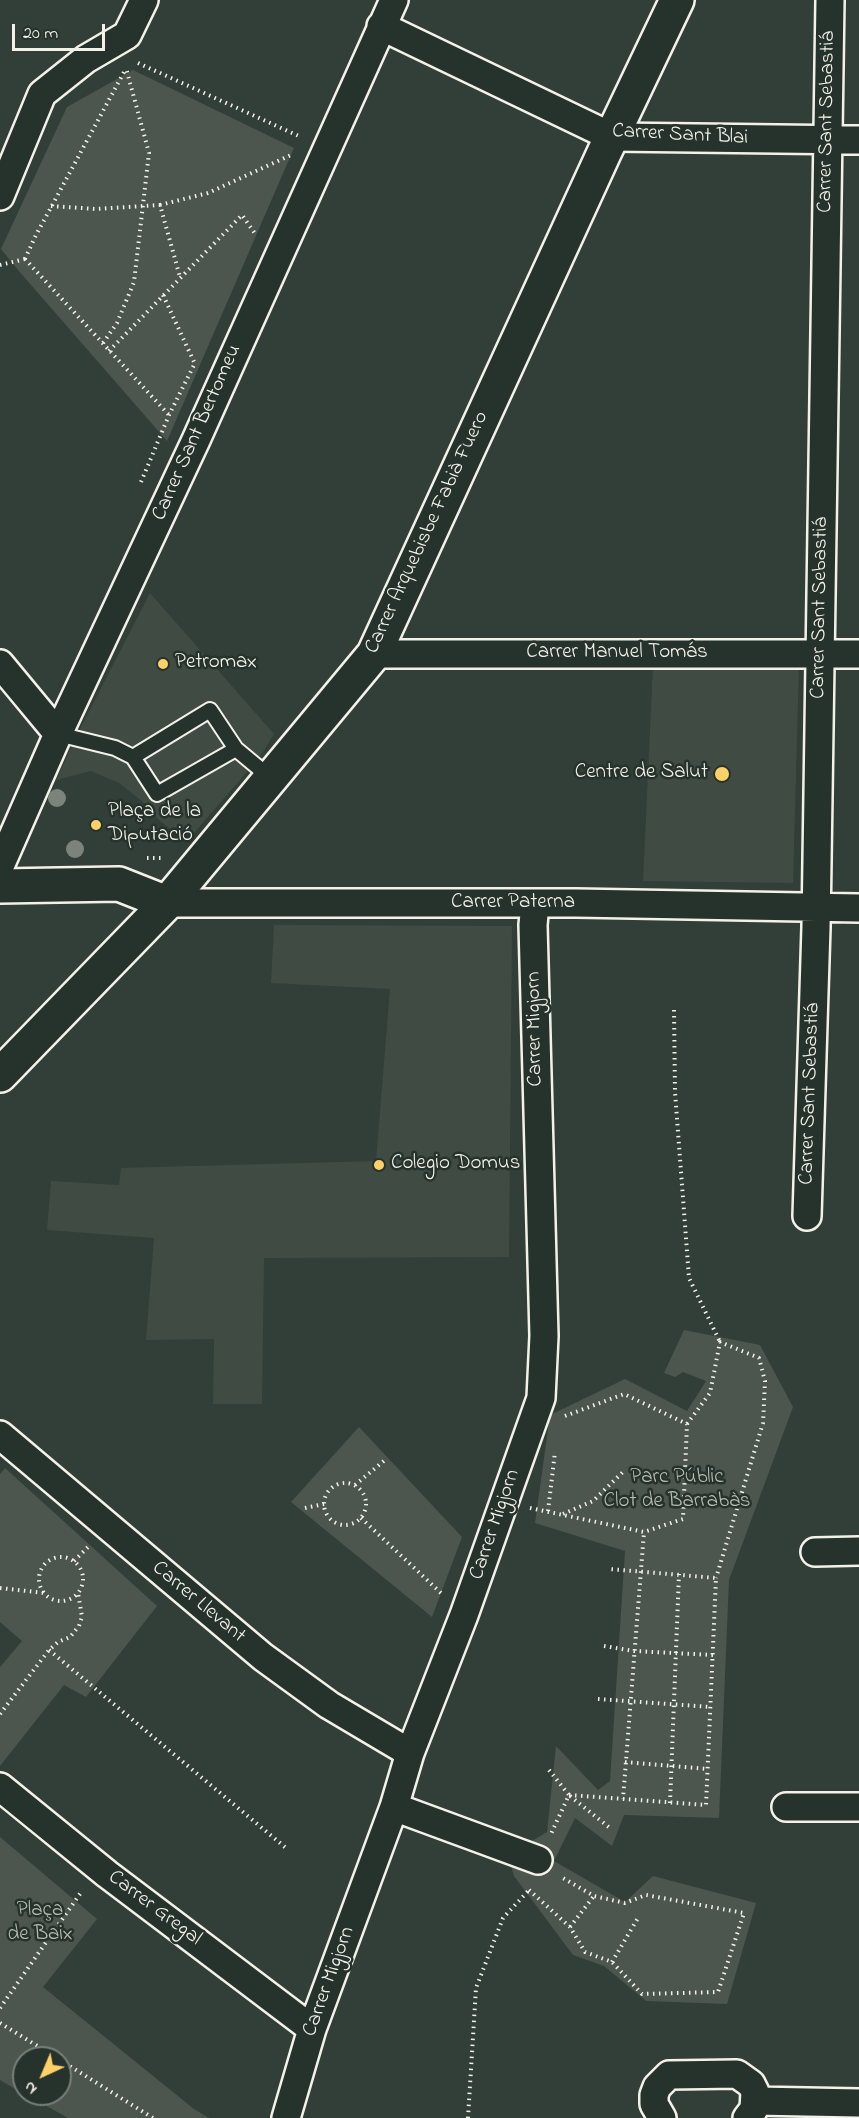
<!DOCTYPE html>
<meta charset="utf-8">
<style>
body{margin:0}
#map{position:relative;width:859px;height:2118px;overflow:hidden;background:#323e38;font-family:"Indie Flower",sans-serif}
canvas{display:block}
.north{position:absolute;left:12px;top:2046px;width:60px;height:60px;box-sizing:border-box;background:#26332d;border:2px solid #787f78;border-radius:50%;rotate:224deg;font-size:16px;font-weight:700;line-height:24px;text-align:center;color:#f4f1e8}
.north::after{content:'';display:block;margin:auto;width:21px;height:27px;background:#ffd166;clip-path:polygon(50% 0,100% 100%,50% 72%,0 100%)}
.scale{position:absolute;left:12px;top:24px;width:93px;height:27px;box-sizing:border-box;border:3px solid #f4f1e8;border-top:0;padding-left:8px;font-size:18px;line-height:21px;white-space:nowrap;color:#f4f1e8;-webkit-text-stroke:4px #26332d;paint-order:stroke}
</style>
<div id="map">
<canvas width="859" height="2118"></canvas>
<div class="north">N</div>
<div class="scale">20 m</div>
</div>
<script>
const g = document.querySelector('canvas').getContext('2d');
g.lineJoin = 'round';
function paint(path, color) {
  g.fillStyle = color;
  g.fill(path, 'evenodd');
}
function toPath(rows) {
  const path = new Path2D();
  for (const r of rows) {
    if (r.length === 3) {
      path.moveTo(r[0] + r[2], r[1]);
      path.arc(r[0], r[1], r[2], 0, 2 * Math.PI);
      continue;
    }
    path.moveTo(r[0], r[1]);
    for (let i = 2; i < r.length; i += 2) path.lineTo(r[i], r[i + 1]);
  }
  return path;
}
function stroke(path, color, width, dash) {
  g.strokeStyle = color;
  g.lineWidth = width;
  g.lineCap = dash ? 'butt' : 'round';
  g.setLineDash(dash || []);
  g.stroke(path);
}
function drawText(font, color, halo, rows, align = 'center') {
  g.font = font + ' "Indie Flower",sans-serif';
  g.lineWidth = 5;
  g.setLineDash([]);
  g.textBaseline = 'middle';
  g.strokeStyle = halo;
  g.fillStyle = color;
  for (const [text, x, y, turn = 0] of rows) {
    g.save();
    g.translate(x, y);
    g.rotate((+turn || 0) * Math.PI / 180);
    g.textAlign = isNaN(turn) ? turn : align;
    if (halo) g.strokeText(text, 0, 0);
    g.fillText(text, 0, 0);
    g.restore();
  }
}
const built = toPath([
 [150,593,274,734,263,752,241,779,192,835,176,833,160,821,142,801,119,783,91,771,56,780,80,729],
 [799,664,793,883,643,881,653,667],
 [274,925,512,926,509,1257,264,1258,262,1404,213,1404,214,1339,146,1340,154,1238,47,1230,51,1181,119,1185,121,1168,376,1161,390,989,271,983]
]);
const green = toPath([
 [133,70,294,148,167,441,18,270,1,249,67,107],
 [684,1330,760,1345,793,1407,729,1580,719,1818,624,1815,612,1846,575,1818,554,1861,625,1902,653,1876,756,1903,727,2004,646,2001,604,1966,573,1955,514,1876,505,1846,522,1847,547,1832,556,1746,598,1790,610,1781,625,1551,535,1523,550,1415,625,1379,687,1411,706,1381,683,1372,675,1377,664,1373],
 [359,1427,462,1537,432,1617,291,1502],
 [5,1468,157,1606,86,1697,64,1685,0,1766,0,1667,22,1641,0,1622,0,1474],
 [0,1837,97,1919,43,1987,194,2109,209,2118,68,2118,25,2094,60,2094,60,2058,24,2058,24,2094,0,2080]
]);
const path = toPath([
 [138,63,301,137],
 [160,205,208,193,291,155],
 [51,206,96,209,160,205,180,277],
 [25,259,35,237,124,72],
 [25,259,169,415],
 [0,265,25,259],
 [163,295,195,364],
 [103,343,117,323,134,282,149,153,126,68],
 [109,351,242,215,256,235],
 [141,482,169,415,195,363],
 [147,858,164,858],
 [674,1010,675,1092,689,1278,720,1342],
 [565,1416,624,1394,687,1424,683,1519,644,1532],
 [687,1424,710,1393,720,1342,759,1358,765,1381,763,1423,716,1578],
 [345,1504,21],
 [355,1485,385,1460],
 [305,1508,324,1504],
 [530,1508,644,1532,623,1799],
 [548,1511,555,1452],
 [563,1514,593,1501,625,1470],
 [361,1518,442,1594],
 [61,1579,22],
 [74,1561,88,1547],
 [0,1588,45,1593],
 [604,1646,634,1651,713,1655],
 [49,1650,286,1848],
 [598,1699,711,1707],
 [0,1714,49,1650,58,1642,70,1637,79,1626,82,1617,78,1593],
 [625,1762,708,1769],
 [549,1770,569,1795,550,1836],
 [569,1795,706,1805,716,1578,609,1569],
 [570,1796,610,1828],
 [670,1803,679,1574],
 [529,1890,570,1927,585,1952,612,1962,642,1994,718,1992,744,1913,646,1895,625,1903,594,1896,561,1877],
 [570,1927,594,1896],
 [612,1962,638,1918],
 [0,2008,82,1891],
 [0,2023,57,2058],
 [60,2060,153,2118],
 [468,2118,476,1988,503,1918,530,1889]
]);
const service = toPath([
 [58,734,115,748,133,757,210,710,236,749,272,779],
 [133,757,157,794,236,749]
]);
const minor = toPath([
 [381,26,612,137,859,140],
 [0,196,42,94,86,59,127,35,144,0],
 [374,654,859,654],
 [0,664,58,734],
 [0,866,58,734,196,440,394,0],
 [167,903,576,903,859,908],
 [807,1216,816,927,830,0],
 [0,1435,263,1657,329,1705,410,1753],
 [815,1552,859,1551],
 [0,1787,107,1874,312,2029],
 [394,1807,538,1860],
 [786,1807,859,1807],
 [755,2101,859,2103],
 [286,2118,312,2029,394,1807,410,1753,464,1615,541,1398,544,1336,533,925,535,903],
 [662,2118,654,2104,654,2095,657,2087,669,2075,737,2074,751,2084,755,2092,754,2109,747,2118]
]);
const tertiary = toPath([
 [0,886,119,884,167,903],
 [0,1075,167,903,374,654,604,153,677,0]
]);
const trees = [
 [57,798],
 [75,849]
];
const markers = [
 [163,664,6,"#ffd166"],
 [722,774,8,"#ffd166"],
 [96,825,6,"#ffd166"],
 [379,1165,6,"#ffd166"]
];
const streetNames = [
 ["Carrer Sant Sebastiá",828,122,-89],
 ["Carrer Sant Blai",680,136,3],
 ["Carrer Sant Bertomeu",198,433,-66],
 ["Carrer Arquebisbe Fabià Fuero",428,533,-65],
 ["Carrer Sant Sebastiá",821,608,-89],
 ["Carrer Manuel Tomás",617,654],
 ["Carrer Paterna",513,904],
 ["Carrer Migjorn",536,1029,-91],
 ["Carrer Sant Sebastiá",811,1094,-88],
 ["Carrer Migjorn",496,1525,-71],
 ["Carrer Llevant",198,1603,40],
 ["Carrer Gregal",154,1909,37],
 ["Carrer Migjorn",330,1982,-70]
];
const poiNames = [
 ["Petromax",175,664],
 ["Centre de Salut",708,774,"right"],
 ["Plaça de la",108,813],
 ["Diputació",108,837],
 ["Colegio Domus",391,1165]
];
const parkNames = [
 ["Parc Públic",677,1479],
 ["Clot de Barrabàs",677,1503],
 ["Plaça",40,1912],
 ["de Baix",40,1936]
];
paint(built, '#404b44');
paint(green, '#4c564f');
stroke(service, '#f4f1e8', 18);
stroke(minor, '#f4f1e8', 32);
stroke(tertiary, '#f4f1e8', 38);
stroke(path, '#f4f1e8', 4, [1.5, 4.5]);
stroke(service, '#26332d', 14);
stroke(minor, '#26332d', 27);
stroke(tertiary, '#26332d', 33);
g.fillStyle = '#7c837b';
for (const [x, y] of trees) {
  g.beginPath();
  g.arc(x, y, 9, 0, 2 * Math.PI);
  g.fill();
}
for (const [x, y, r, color] of markers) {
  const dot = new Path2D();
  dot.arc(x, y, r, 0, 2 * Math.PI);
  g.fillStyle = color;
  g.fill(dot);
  stroke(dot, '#26332d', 2);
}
drawText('21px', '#f4f1e8', '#26332d', streetNames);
drawText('21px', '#f4f1e8', '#26332d', poiNames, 'left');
drawText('21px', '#b9bbb2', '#26332d', parkNames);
</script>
